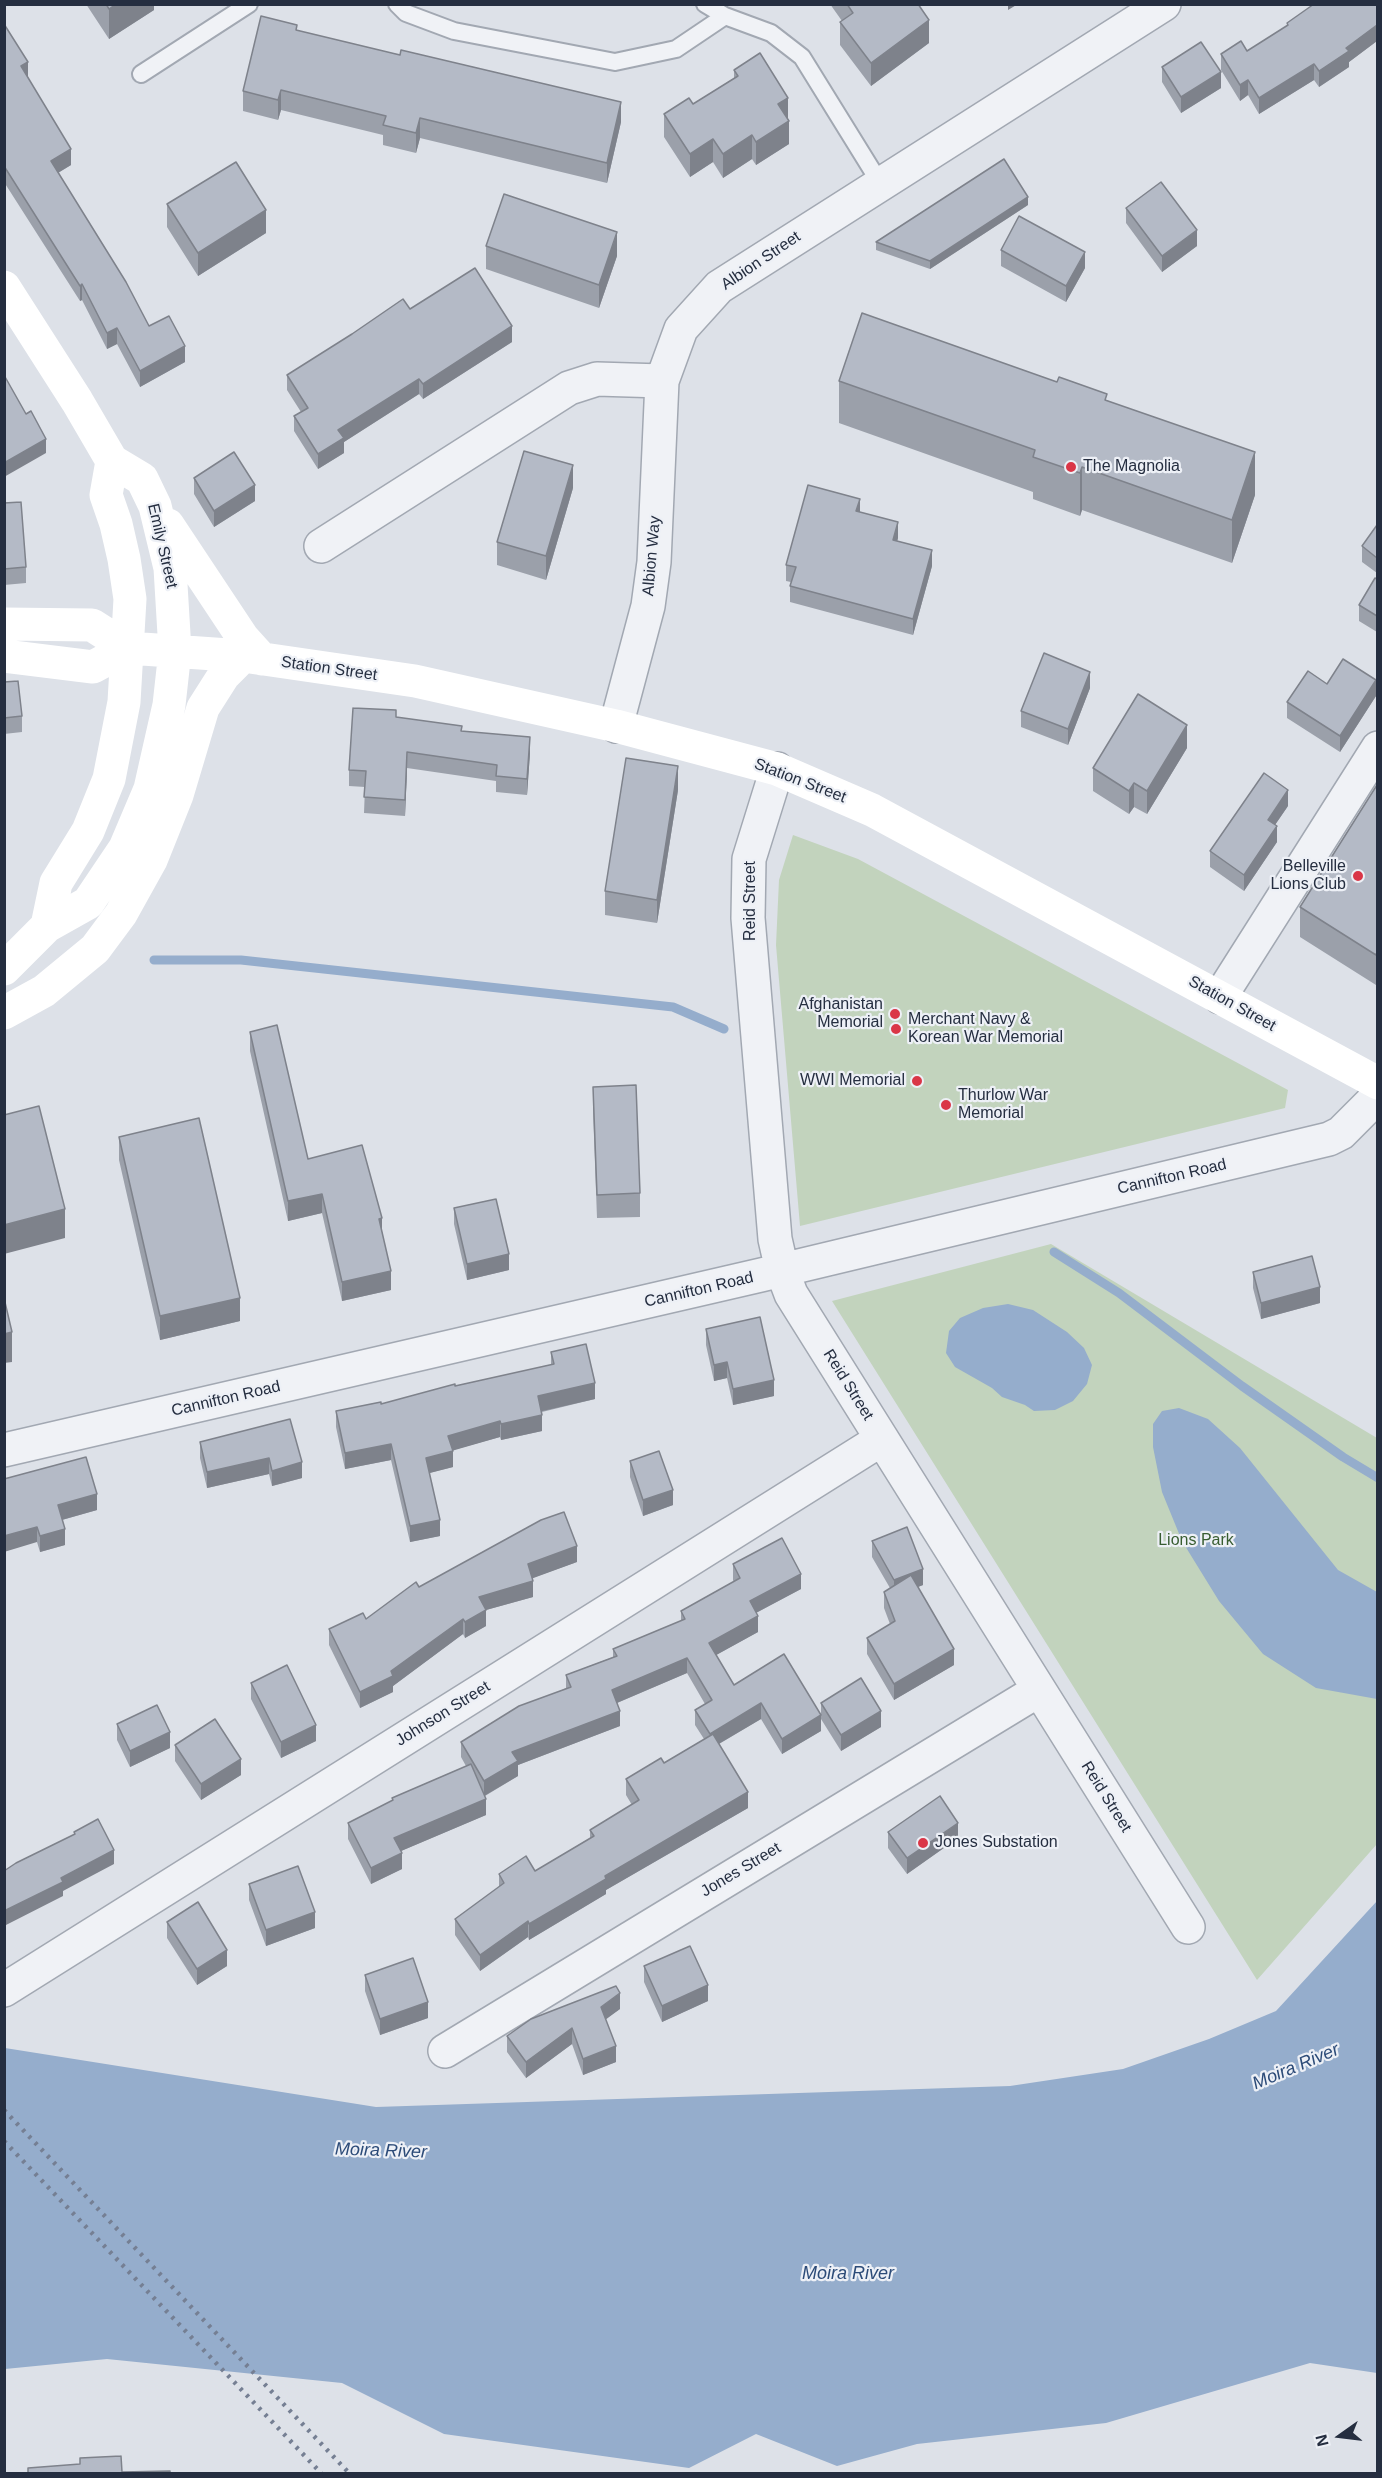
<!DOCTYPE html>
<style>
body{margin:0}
#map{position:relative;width:1382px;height:2478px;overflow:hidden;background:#dde1e8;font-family:Arial,sans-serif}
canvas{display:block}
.frame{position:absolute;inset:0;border:6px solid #252e40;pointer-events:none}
.north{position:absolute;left:1310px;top:2406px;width:60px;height:60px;-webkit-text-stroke:4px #edf0f6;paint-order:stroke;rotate:256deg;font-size:16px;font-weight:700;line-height:24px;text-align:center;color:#252e40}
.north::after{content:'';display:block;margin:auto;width:21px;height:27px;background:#252e40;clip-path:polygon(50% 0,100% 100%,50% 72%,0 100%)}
</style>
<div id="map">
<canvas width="1382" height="2478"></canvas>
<div class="frame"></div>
<div class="north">N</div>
</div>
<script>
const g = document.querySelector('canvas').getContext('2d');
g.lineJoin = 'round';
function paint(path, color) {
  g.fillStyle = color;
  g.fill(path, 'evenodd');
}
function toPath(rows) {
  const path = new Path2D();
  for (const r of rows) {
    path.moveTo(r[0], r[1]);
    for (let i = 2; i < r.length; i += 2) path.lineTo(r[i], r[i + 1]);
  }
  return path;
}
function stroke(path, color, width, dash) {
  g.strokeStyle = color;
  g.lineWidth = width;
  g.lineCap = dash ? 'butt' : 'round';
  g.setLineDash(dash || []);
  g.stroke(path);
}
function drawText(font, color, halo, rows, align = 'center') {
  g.font = font + ' Arial,sans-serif';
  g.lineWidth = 4.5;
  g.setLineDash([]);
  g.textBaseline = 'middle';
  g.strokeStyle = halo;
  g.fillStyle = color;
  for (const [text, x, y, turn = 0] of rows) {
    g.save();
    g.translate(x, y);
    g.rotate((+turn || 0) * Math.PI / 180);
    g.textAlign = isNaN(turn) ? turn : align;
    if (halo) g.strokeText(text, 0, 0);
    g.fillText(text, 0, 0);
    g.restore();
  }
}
const green = toPath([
 [793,835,858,859,1288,1090,1285,1108,800,1226,776,945,779,880],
 [1051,1244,1377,1438,1377,1844,1257,1980,832,1301]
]);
const water = toPath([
 [1008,1304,1033,1310,1067,1332,1084,1348,1092,1365,1087,1384,1073,1401,1055,1410,1034,1411,1025,1405,1002,1397,992,1388,955,1367,946,1353,949,1331,960,1318,983,1308],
 [1179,1408,1208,1419,1240,1448,1338,1570,1377,1592,1377,1699,1316,1688,1263,1654,1219,1601,1182,1541,1162,1492,1153,1447,1153,1424,1162,1411],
 [1377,1901,1377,2373,1310,2363,1106,2423,917,2444,837,2466,756,2434,689,2468,444,2434,342,2383,107,2359,5,2369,5,2048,376,2107,1010,2086,1123,2069,1209,2039,1276,2011]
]);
const stream = toPath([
 [154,960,241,960,673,1007,724,1029],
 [1054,1252,1119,1293,1242,1386,1343,1457,1378,1478]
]);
const lane = toPath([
 [397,4,406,13,454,31,615,62,676,49,725,16,771,33,802,57,880,183],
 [705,4,725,16],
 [141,74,249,4]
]);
const street = toPath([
 [321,546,569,388,597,379,662,381],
 [616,726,648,606,654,562,662,381,681,329,719,287,1164,4],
 [777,769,749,859,748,918,775,1239,782,1270,791,1294,1188,1927],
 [1220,997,1378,748],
 [4,1450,761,1275,1329,1139,1341,1133,1378,1096],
 [4,1990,882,1439],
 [445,2051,1039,1690]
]);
const secondary = toPath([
 [4,287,77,401,112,461,142,479,155,506,170,568,175,651,169,705,150,789,125,848,88,903,47,926,4,969],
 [168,525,243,638,262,659],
 [4,624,92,625,128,648,243,656,415,681,616,726,777,769,872,810,1378,1083],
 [4,656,93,667,128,648],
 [47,926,56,883,88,831,109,779,124,702,130,599,124,559,116,524,106,495,112,461],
 [4,1013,44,991,95,949,121,914,151,860,177,795,203,708,224,675,243,656]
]);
const rail = toPath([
 [4,2110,350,2474],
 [4,2141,322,2474]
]);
const wall = toPath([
 [86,4,154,4,154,10,109,39],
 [830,4,918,4,929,43,871,86,840,45,840,22,842,21],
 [1377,4,1377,41,1349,62,1349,67,1319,87,1314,80,1259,114,1248,95,1240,101,1221,70,1221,54,1247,51,1287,26,1287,23],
 [4,24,28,78,71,165,58,173,149,326,185,362,140,387,117,344,107,349,82,300,80,301,4,182],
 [297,30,621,122,607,183,420,138,416,153,383,145,383,135,281,110,278,120,243,111,243,91],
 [1162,67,1221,88,1181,113,1162,82],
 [734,70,788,119,789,144,756,165,752,159,723,178,713,162,690,177,664,137,664,114,693,104,734,78],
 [167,204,266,233,198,276,167,227],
 [1028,205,930,269,876,250,876,242],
 [1126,208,1197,246,1162,272,1126,223],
 [486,246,617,256,599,308,486,269],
 [1001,250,1085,268,1066,302,1001,266],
 [410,309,512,342,423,399,419,394,344,442,344,453,318,469,294,431,294,416,301,412,287,390,287,375],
 [839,381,1107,400,1255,495,1232,563,1082,510,1080,516,1033,499,1033,492,839,423],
 [194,478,255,501,214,527,194,494],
 [573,488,546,580,497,565,497,542],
 [4,503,26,567,26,583,4,585],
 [860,512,898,538,897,541,932,566,913,635,790,602,790,586,791,582,786,581,786,565],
 [1377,525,1377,573,1362,562,1362,546],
 [1377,579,1377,632,1359,621,1359,605],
 [4,682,22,716,22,732,4,734],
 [1327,684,1376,696,1340,752,1287,718,1287,702],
 [1090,688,1068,745,1021,727,1021,711],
 [396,717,462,731,530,753,527,795,496,792,496,781,407,768,405,816,364,813,365,787,349,786,349,770],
 [1187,748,1147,814,1134,807,1129,814,1093,791,1093,768],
 [1377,785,1376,985,1300,937,1300,907],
 [678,790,657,923,605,915,605,891],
 [1288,806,1275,825,1277,842,1244,891,1210,867,1210,851],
 [250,1032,308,1159,382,1232,391,1290,342,1301,322,1213,288,1221,250,1051],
 [593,1087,640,1193,640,1217,597,1218,593,1110],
 [119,1137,240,1321,160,1340,119,1160],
 [454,1208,509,1270,467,1280,454,1224],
 [1253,1272,1320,1303,1261,1319,1253,1288],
 [706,1329,774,1396,733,1405,727,1378,714,1381,706,1345],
 [551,1352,595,1399,542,1412,542,1431,501,1440,500,1437,453,1450,453,1467,429,1473,440,1536,410,1542,391,1460,345,1469,336,1427,336,1411,381,1404,455,1386,551,1365],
 [290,1419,302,1478,272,1486,269,1474,207,1488,200,1458,200,1442],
 [630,1461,673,1505,643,1516,630,1477],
 [4,1479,97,1510,62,1520,65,1545,40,1552,37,1542],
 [872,1541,923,1585,918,1587,954,1665,894,1700,867,1654,867,1638,890,1624,884,1608,884,1592,890,1588,872,1557],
 [577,1562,532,1578,533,1597,486,1610,486,1626,465,1638,463,1634,393,1686,393,1692,360,1708,329,1645,329,1629,366,1619,419,1587],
 [733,1564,801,1589,756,1613,758,1632,716,1655,734,1685,821,1715,821,1703,881,1727,841,1751,821,1719,821,1731,782,1754,761,1719,719,1744,748,1808,606,1890,606,1894,529,1940,528,1937,480,1971,455,1935,455,1919,499,1887,499,1874,535,1871,590,1838,590,1830,632,1805,626,1795,626,1779,664,1763,704,1739,695,1725,695,1710,705,1704,687,1673,617,1703,620,1726,518,1765,518,1776,485,1796,486,1815,401,1851,402,1869,371,1884,348,1839,348,1823,392,1801,392,1798,466,1766,461,1757,461,1742,566,1688,566,1675,613,1657,613,1649,681,1621,681,1611,734,1582,733,1580],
 [251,1683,316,1741,281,1758,251,1699],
 [117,1724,170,1748,130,1767,117,1740],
 [175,1745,241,1775,201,1800,175,1761],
 [888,1832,958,1838,907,1874,888,1848],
 [249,1884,315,1928,266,1946,249,1900],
 [167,1922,227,1966,197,1985,167,1938],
 [644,1966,708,2001,662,2022,644,1982],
 [365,1975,428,2018,380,2035,365,1991],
 [620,2009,605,2019,616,2062,583,2075,572,2044,526,2078,507,2052,507,2036]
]);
const shadedWall = toPath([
 [116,4,154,4,154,10,109,39,109,9],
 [1008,4,1018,4,1008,10],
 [929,20,929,43,871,86,871,63],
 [1377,25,1377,41,1349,62,1349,67,1319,87,1319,71,1346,48],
 [28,62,28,78,21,66],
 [1314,64,1314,80,1259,114,1259,98],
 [1221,72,1221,88,1181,113,1181,97],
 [1248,80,1248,95,1240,101,1240,85],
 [281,90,281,110,278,120,278,100],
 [788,98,788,121,778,104],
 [621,102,621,122,607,183,607,163],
 [420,118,420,138,416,153,416,133],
 [789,121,789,144,756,165,756,142],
 [752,135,752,159,723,178,723,154],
 [713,139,713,162,690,177,690,154],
 [71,149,71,165,51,177,51,161],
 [1028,197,1028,205,930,269,930,261],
 [266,210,266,233,198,276,198,253],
 [1197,230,1197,246,1162,272,1162,256],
 [617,232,617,256,599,308,599,285],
 [1085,252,1085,268,1066,302,1066,286],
 [82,284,82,300,80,301,80,286],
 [512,326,512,342,423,399,423,384],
 [117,328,117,344,107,349,107,333],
 [185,346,185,362,140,387,140,371],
 [419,379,419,394,344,442,344,453,318,469,318,454,338,430],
 [46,439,46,453,4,477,4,463],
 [1255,452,1255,495,1232,563,1232,520],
 [573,465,573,488,546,580,546,556],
 [1082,467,1082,510,1080,516,1080,473],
 [255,485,255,501,214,527,214,511],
 [860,499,860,515,856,511],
 [898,522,898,538,893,556,893,540],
 [932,550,932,566,913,635,913,619],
 [1090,672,1090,688,1068,745,1068,729],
 [1376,680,1376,696,1340,752,1340,736],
 [1187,725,1187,748,1147,814,1147,791],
 [530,737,530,753,527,795,527,779],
 [407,752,407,768,405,816,405,800],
 [678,766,678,790,657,923,657,900],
 [1134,783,1134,807,1129,814,1129,791],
 [1288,790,1288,806,1268,835,1268,820],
 [1277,826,1277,842,1244,891,1244,875],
 [1377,952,1377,982,1376,985,1376,955],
 [322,1194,322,1213,288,1221,288,1201],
 [65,1209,65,1238,4,1254,4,1225],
 [382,1218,382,1238,379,1219],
 [509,1254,509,1270,467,1280,467,1264],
 [391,1271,391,1290,342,1301,342,1282],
 [1320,1287,1320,1303,1261,1319,1261,1303],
 [240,1298,240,1321,160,1340,160,1316],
 [12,1332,12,1362,4,1363,4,1334],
 [727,1362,727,1378,714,1381,714,1365],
 [774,1380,774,1396,733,1405,733,1389],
 [595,1383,595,1399,538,1412,538,1396],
 [542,1415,542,1431,501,1440,501,1424],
 [500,1421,500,1437,448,1452,448,1436],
 [391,1444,391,1460,345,1469,345,1453],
 [453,1451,453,1467,426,1474,426,1458],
 [269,1458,269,1474,207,1488,207,1472],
 [302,1462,302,1478,272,1486,272,1471],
 [673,1490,673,1505,643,1516,643,1500],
 [97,1494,97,1510,58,1521,58,1505],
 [440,1520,440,1536,410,1542,410,1526],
 [37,1527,37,1542,4,1552,4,1536],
 [65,1529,65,1545,40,1552,40,1536],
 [577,1546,577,1562,528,1580,528,1564],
 [923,1569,923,1585,894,1596,894,1580],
 [801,1574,801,1589,750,1616,750,1601],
 [533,1581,533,1597,486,1610,486,1626,465,1638,465,1622,479,1597],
 [758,1616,758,1632,709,1659,709,1643],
 [463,1619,463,1634,393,1686,393,1692,360,1708,360,1692,391,1671],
 [954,1649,954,1665,894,1700,894,1684],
 [687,1658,687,1673,612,1705,612,1690],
 [761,1703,761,1719,710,1749,710,1734],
 [620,1711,620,1726,518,1765,518,1776,484,1796,484,1781,512,1752],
 [881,1711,881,1727,841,1751,841,1735],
 [821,1715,821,1731,782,1754,782,1739],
 [316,1725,316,1741,281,1758,281,1742],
 [170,1732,170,1748,130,1767,130,1751],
 [241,1759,241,1775,201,1800,201,1784],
 [748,1792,748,1808,606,1890,606,1894,529,1940,529,1924,605,1876],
 [486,1799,486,1815,394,1854,394,1838],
 [958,1823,958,1838,907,1874,907,1858],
 [114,1850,114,1864,63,1891,63,1896,6,1925,6,1936,4,1937,4,1911,61,1878],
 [402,1853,402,1869,371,1884,371,1868],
 [315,1912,315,1928,266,1946,266,1930],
 [528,1921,528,1937,480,1971,480,1955],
 [227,1950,227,1966,197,1985,197,1969],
 [708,1985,708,2001,662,2022,662,2006],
 [620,1993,620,2009,601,2023,601,2007],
 [428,2002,428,2018,380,2035,380,2019],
 [572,2028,572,2044,526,2078,526,2062],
 [616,2046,616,2062,583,2075,583,2059]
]);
const building = toPath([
 [106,4,116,4,109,9,106,4],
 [847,4,918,4,929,20,871,63,840,22,853,13,847,4],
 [1314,4,1377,4,1377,25,1346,48,1349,51,1319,71,1314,64,1259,98,1248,80,1240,85,1221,54,1241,41,1247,51,1288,25,1287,23,1314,4],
 [261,16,297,25,296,30,400,55,401,50,621,102,607,163,420,118,416,133,383,125,386,116,281,90,278,100,243,91,261,16],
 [4,24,28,62,21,66,71,149,51,161,126,282,149,326,169,316,185,346,140,371,117,328,107,333,82,284,80,286,4,166,4,24],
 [1201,42,1221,72,1181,97,1162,67,1201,42],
 [760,53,788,98,778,104,789,121,756,142,752,135,723,154,713,139,690,154,664,114,689,98,693,104,738,76,734,70,760,53],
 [1004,159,1028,197,930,261,876,242,1004,159],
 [236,162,266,210,198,253,167,204,236,162],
 [1161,182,1197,230,1162,256,1126,208,1161,182],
 [504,194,617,232,599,285,486,246,504,194],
 [1019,216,1085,252,1066,286,1001,250,1019,216],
 [475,268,512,326,423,384,419,379,338,430,344,438,318,454,294,416,308,408,287,375,352,334,403,299,410,309,475,268],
 [862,313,1057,382,1059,377,1107,394,1105,400,1255,452,1232,520,1082,467,1080,473,1033,457,1035,450,839,381,862,313],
 [4,375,26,414,31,411,46,439,4,463,4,375],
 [524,451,573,465,546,556,497,542,524,451],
 [234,452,255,485,214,511,194,478,234,452],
 [808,485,860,499,856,511,898,522,893,540,932,550,913,619,790,586,796,567,786,565,808,485],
 [21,502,26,567,4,569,4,503,21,502],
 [1377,525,1377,558,1362,546,1377,525],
 [1375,578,1377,579,1377,616,1359,605,1375,578],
 [1044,653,1090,672,1068,729,1021,711,1044,653],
 [1343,659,1376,680,1340,736,1287,702,1308,671,1327,684,1343,659],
 [18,681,22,716,4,718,4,682,18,681],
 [1138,694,1187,725,1147,791,1134,783,1129,791,1093,768,1138,694],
 [353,708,396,710,396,717,462,726,461,731,530,737,527,779,496,776,497,765,407,752,405,800,364,797,366,771,349,770,353,708],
 [626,758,678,766,657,900,605,891,626,758],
 [1264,773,1288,790,1268,820,1277,826,1244,875,1210,851,1264,773],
 [1377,785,1377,952,1376,955,1300,907,1377,785],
 [277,1025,308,1159,362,1145,382,1218,379,1219,391,1271,342,1282,322,1194,288,1201,250,1032,277,1025],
 [636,1085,640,1193,597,1195,593,1087,636,1085],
 [39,1106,65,1209,4,1225,4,1115,39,1106],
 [199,1118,240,1298,160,1316,119,1137,199,1118],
 [496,1199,509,1254,467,1264,454,1208,496,1199],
 [1312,1256,1320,1287,1261,1303,1253,1272,1312,1256],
 [4,1298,12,1332,4,1334,4,1298],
 [760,1317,774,1380,733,1389,727,1362,714,1365,706,1329,760,1317],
 [586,1344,595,1383,538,1396,542,1415,501,1424,500,1421,448,1436,453,1451,426,1458,440,1520,410,1526,391,1444,345,1453,336,1411,381,1402,381,1404,455,1384,455,1386,554,1364,551,1352,586,1344],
 [290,1419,302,1462,272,1471,269,1458,207,1472,200,1442,290,1419],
 [659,1451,673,1490,643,1500,630,1461,659,1451],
 [86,1457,97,1494,58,1505,65,1529,40,1536,37,1527,4,1536,4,1479,86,1457],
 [564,1512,577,1546,528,1564,533,1581,479,1597,486,1610,465,1622,463,1619,391,1671,393,1676,360,1692,329,1629,363,1613,366,1619,416,1582,419,1587,541,1520,564,1512],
 [907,1527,923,1569,894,1580,872,1541,907,1527],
 [782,1538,801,1574,750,1601,758,1616,709,1643,734,1685,784,1654,821,1715,782,1739,761,1703,710,1734,695,1710,712,1700,687,1658,612,1690,620,1711,512,1752,518,1761,484,1781,461,1742,519,1706,571,1687,566,1675,617,1656,613,1649,685,1619,681,1611,740,1578,733,1564,782,1538],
 [911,1575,954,1649,894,1684,867,1638,895,1621,884,1592,911,1575],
 [287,1665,316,1725,281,1742,251,1683,287,1665],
 [861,1678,881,1711,841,1735,821,1703,861,1678],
 [157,1705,170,1732,130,1751,117,1724,157,1705],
 [215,1719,241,1759,201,1784,175,1745,215,1719],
 [713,1734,748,1792,605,1876,606,1879,529,1924,528,1921,480,1955,455,1919,504,1883,499,1874,526,1856,535,1871,594,1836,590,1830,639,1800,626,1779,661,1758,664,1763,713,1734],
 [471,1764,486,1799,394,1838,402,1853,371,1868,348,1823,393,1800,392,1798,471,1764],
 [940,1796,958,1823,907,1858,888,1832,940,1796],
 [98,1819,114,1850,61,1878,63,1882,4,1911,4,1871,16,1863,75,1834,74,1832,98,1819],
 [298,1866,315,1912,266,1930,249,1884,298,1866],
 [198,1902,227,1950,197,1969,167,1922,198,1902],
 [690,1946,708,1985,662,2006,644,1966,690,1946],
 [413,1958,428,2002,380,2019,365,1975,413,1958],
 [616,1986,620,1993,601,2007,616,2046,583,2059,572,2028,526,2062,507,2036,531,2019,616,1986],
 [121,2456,122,2472,170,2471,170,2474,28,2474,28,2468,80,2464,80,2458,121,2456]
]);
const markers = [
 [1071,467,6,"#da3647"],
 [1358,876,6,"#da3647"],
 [895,1014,6,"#da3647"],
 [896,1029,6,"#da3647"],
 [917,1081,6,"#da3647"],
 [946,1105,6,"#da3647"],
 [923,1843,6,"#da3647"]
];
const streetNames = [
 ["Albion Street",761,261,-34],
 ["Emily Street",162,546,77],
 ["Albion Way",652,556,-85],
 ["Station Street",329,669,8],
 ["Station Street",800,781,21],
 ["Reid Street",751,901,-90],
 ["Station Street",1232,1004,29],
 ["Cannifton Road",1172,1177,-13],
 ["Cannifton Road",699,1290,-13],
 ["Reid Street",848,1385,58],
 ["Cannifton Road",226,1399,-13],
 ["Johnson Street",443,1714,-32],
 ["Reid Street",1106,1797,58],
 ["Jones Street",741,1870,-31]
];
const poiNames = [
 ["The Magnolia",1083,467],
 ["Belleville",1346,867,"right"],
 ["Lions Club",1346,885,"right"],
 ["Afghanistan",883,1005,"right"],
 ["Memorial",883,1023,"right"],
 ["Merchant Navy &",908,1020],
 ["Korean War Memorial",908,1038],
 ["WWI Memorial",905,1081,"right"],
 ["Thurlow War",958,1096],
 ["Memorial",958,1114],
 ["Jones Substation",935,1843]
];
const parkNames = [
 ["Lions Park",1196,1541]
];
const waterNames = [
 ["Moira River",1296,2067,-23],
 ["Moira River",381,2151,2],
 ["Moira River",848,2274]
];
paint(green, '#c2d3bd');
paint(water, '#95adcc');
stroke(stream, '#95adcc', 9);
stroke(lane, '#a2a8b2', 20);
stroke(street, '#a2a8b2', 36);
stroke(lane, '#f0f2f6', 16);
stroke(street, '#f0f2f6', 33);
stroke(secondary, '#fff', 33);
stroke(rail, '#757f93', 4.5, [3, 6]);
paint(wall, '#9ba0aa');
paint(shadedWall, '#7e828b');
paint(building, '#b4bac6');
stroke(building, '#7e828b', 1.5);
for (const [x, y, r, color] of markers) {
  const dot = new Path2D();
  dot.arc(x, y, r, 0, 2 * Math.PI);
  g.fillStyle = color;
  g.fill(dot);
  stroke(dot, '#edf0f6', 2);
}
drawText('16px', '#252e40', '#edf0f6', streetNames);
drawText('16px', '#252e40', '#edf0f6', poiNames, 'left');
drawText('16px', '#385d31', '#edf0f6', parkNames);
drawText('italic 18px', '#2c4b78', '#edf0f6', waterNames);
</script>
